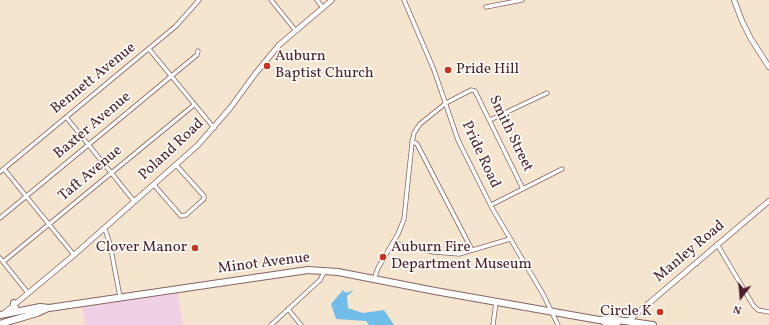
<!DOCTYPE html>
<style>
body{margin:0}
#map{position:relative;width:769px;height:325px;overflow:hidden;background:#f6e5ce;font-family:Vollkorn,serif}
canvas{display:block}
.north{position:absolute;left:721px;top:277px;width:40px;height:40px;-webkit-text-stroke:3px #fdfcf7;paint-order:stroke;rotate:196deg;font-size:11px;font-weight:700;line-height:16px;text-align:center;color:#4a1f2b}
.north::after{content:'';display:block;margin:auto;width:14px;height:18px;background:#4a1f2b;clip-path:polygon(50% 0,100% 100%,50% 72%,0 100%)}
</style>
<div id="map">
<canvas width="769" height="325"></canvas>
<div class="north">N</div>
</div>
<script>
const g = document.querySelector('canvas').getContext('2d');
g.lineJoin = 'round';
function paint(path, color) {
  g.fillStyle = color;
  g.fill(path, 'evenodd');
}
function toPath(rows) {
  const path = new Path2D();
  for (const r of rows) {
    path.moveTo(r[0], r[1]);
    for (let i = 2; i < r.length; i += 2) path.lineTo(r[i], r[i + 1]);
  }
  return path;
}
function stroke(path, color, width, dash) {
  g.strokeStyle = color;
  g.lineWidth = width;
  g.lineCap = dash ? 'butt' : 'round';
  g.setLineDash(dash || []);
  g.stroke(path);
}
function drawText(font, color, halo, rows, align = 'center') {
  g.font = font + ' Vollkorn,serif';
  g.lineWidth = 3.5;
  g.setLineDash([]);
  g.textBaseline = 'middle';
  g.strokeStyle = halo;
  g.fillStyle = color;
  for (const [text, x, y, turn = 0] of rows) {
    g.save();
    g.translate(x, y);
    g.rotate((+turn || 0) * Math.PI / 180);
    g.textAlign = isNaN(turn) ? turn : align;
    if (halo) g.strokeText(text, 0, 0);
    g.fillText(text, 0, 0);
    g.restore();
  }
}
const built = toPath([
 [178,293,183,325,85,325,82,307]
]);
const water = toPath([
 [343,290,346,293,354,290,347,296,348,308,363,313,384,310,394,325,369,325,366,321,336,319,331,304]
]);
const minor = toPath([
 [271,0,296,31],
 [317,0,323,8],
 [404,0,434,70,458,140,492,208,543,294,558,325],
 [486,7,522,0],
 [149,49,214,128],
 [66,117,134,201],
 [490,120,547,93],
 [412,141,417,144,472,250],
 [4,169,74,255],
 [0,172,176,26,199,0],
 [154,185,181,216,186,215,196,206,204,199,204,196,176,165],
 [491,205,562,169],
 [0,218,192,59,197,55,198,51],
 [104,228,106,232,110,244,120,297],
 [393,243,434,252,459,254,510,239],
 [717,244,753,305,758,310,769,312],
 [0,258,28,293],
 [3,262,194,105],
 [374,279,378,268,398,234,404,219,412,143,414,133,420,124,446,103,471,90,475,91,523,189],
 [288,309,301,325],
 [271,325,320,280,325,271],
 [493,325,496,302]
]);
const tertiary = toPath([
 [734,0,742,21,751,39,769,67],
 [2,315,74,255,198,145,231,107,255,74,279,45,332,0],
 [628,321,769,201]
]);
const primary = toPath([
 [14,303,14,306,17,311],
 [0,315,40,307,49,308,308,270,338,272,435,291,599,320,610,319,653,325],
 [601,320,608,324,617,325],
 [0,324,37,313,48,308]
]);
const markers = [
 [267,66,4,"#c8321e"],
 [448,70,4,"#c8321e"],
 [195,248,4,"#c8321e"],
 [383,257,4,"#c8321e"],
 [660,312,4,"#c8321e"]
];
const poiNames = [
 ["Auburn",275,57],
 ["Baptist Church",275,74],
 ["Pride Hill",456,70],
 ["Clover Manor",187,248,"right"],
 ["Auburn Fire",391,248],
 ["Department Museum",391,265],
 ["Circle K",652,312,"right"]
];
const streetNames = [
 ["Bennett Avenue",94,79,-39],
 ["Baxter Avenue",93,126,-40],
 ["Smith Street",510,134,64],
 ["Poland Road",172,150,-43],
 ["Pride Road",480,155,65],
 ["Taft Avenue",91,174,-40],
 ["Manley Road",690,252,-40],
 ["Minot Avenue",264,264,-7]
];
paint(built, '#f0d0e5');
paint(water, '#71bdea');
stroke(minor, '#866464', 5);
stroke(tertiary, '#866464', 6);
stroke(primary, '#866464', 8);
stroke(minor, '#fff', 3.5);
stroke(tertiary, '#fff', 4.5);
stroke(primary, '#fff', 6);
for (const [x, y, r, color] of markers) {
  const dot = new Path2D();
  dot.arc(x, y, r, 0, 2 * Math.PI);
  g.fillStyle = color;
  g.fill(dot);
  stroke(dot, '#fdfcf7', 1.5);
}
drawText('15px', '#4a1f2b', '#fdfcf7', poiNames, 'left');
drawText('15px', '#4a1f2b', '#fdfcf7', streetNames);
</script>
